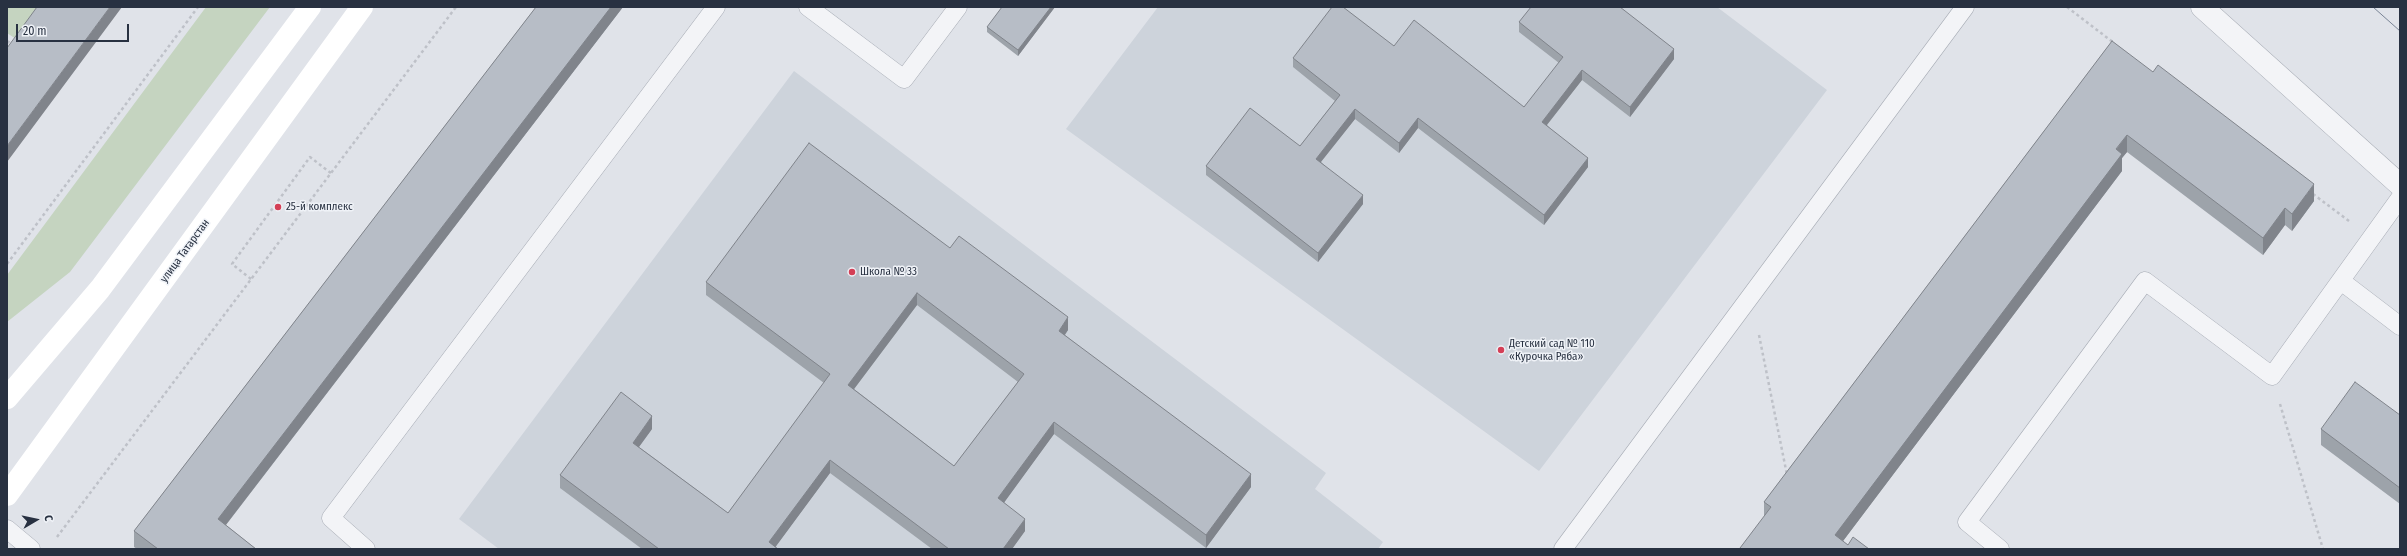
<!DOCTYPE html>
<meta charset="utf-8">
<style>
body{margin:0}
#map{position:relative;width:2407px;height:556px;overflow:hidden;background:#e0e3e9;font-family:"Fira Sans Condensed",sans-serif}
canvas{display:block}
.frame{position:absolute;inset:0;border:8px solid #283141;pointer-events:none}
.north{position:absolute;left:16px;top:500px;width:40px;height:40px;-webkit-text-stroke:3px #eff2f7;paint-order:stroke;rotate:81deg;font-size:11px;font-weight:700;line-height:16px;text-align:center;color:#283141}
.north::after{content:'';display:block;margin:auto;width:14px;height:18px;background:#283141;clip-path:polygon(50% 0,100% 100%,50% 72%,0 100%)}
.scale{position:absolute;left:16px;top:24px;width:113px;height:18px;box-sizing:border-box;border:2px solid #283141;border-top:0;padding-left:5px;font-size:12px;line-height:14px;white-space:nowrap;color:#283141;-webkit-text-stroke:3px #eff2f7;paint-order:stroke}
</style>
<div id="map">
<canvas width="2407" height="556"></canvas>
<div class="frame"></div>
<div class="north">С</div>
<div class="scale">20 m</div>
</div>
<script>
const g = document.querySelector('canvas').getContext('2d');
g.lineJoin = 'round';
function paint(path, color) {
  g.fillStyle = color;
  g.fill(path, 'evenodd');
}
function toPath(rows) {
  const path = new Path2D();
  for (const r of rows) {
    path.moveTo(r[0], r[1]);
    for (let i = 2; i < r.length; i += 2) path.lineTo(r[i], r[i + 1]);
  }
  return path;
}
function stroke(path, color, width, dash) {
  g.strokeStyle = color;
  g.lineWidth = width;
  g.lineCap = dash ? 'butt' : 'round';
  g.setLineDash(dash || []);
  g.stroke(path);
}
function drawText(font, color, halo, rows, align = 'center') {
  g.font = font + ' "Fira Sans Condensed",sans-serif';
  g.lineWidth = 3;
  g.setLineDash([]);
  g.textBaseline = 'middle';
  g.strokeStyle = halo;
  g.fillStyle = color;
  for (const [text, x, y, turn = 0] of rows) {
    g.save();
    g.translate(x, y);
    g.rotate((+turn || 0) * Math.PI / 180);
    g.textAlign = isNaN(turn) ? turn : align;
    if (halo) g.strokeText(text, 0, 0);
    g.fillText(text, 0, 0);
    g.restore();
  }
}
const built = toPath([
 [1158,7,1717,7,1827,90,1539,471,1066,129],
 [794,71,1326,473,1315,489,1383,542,1378,549,499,549,459,519]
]);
const green = toPath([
 [7,7,41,7,16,39,7,33],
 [206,7,270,7,70,272,7,322,7,275]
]);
const path = toPath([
 [2067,7,2114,43],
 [7,41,13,45],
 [2313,194,2349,221],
 [7,264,198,7],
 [251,279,232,264,310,157,332,174],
 [1759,335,1787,475],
 [2280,404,2323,549],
 [57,537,456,7]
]);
const lane = toPath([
 [808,7,904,79,958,7],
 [2341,281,2400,326],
 [7,529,31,549],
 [366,549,331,518,716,7],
 [1563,549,1965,7],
 [2000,549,1967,522,2145,281,2272,376,2400,198]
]);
const street = toPath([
 [2202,7,2400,185]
]);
const secondary = toPath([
 [7,398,100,289,310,7],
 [7,495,362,7]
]);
const tram = toPath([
 [2373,7,2400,31]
]);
const wall = toPath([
 [536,7,623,7,226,525,256,549,137,549,134,547,134,531],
 [1055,7,1018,56,987,32,987,27],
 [1519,22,1674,59,1630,117,1582,80,1547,125,1588,167,1544,225,1418,128,1399,153,1355,119,1321,162,1363,204,1318,262,1206,175,1206,166,1300,146,1335,101,1293,67,1293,58,1394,46,1524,107,1559,63,1519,32],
 [2112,41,2314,201,2292,231,2285,225,2263,255,2127,152,2122,158,2122,171,1843,541,1848,545,1869,549,1740,549,1740,548,1764,517,1764,502],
 [950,248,1068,330,1065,335,1251,487,1206,548,1054,434,1004,502,1025,531,1012,549,932,549,830,473,775,547,778,549,642,549,560,488,560,475,652,429,639,447,728,513,824,383,706,295,706,282],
 [917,305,1018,382,954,466,854,389],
 [2400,415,2400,504,2321,445,2321,429]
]);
const shadedWall = toPath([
 [110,7,122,7,7,162,7,146],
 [611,7,623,7,218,535,218,519],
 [1051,7,1055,7,1018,56,1018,50],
 [1674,49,1674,59,1630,117,1630,107],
 [1582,70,1582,80,1542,131,1542,122],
 [1355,109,1355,119,1316,168,1316,159],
 [1418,118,1418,128,1399,153,1399,143],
 [2127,135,2127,152,2122,158,2122,171,1837,549,1835,535],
 [1588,158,1588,167,1544,225,1544,215],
 [2314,184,2314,201,2292,231,2292,214],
 [1363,195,1363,204,1318,262,1318,253],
 [2285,208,2285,225,2263,255,2263,238],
 [917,293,917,305,848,397,848,385],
 [1068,317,1068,330,1059,343,1059,331],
 [652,416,652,429,633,455,633,443],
 [1054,422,1054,434,998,511,998,498],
 [830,460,830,473,774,549,769,542],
 [1251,474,1251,487,1206,548,1206,535],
 [1025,519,1025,531,1012,549,1003,549]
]);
const building = toPath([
 [37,7,110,7,7,146,7,48,37,7],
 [536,7,611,7,218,519,256,549,158,549,134,531,536,7],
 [1002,7,1051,7,1018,50,987,27,1002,7],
 [1332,7,1343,7,1394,46,1414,20,1524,107,1563,57,1519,22,1531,7,1620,7,1674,49,1630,107,1582,70,1542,122,1588,158,1544,215,1418,118,1399,143,1355,109,1316,159,1363,195,1318,253,1206,166,1250,108,1300,146,1340,95,1293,58,1332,7],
 [2112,41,2153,72,2158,65,2314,184,2292,214,2285,208,2263,238,2127,135,2116,149,2122,154,1835,535,1848,545,1853,537,1869,549,1742,549,1740,548,1771,507,1764,502,2112,41],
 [809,143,950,248,959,236,1068,317,1059,331,1251,474,1206,535,1054,422,998,498,1025,519,1003,549,949,549,830,460,769,542,778,549,659,549,560,475,621,392,652,416,633,443,728,513,830,374,706,282,809,143],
 [917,293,1024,374,954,466,848,385,917,293],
 [2355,382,2400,415,2400,488,2321,429,2355,382]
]);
const markers = [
 [278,207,4,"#d43f56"],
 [852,272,4,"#d43f56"],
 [1501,350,4,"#d43f56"]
];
const poiNames = [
 ["25-й комплекс",286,207],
 ["Школа № 33",860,272],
 ["Детский сад № 110",1509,344],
 ["«Курочка Ряба»",1509,357]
];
const streetNames = [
 ["улица Татарстан",185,251,-54]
];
paint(built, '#cdd3db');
paint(green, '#c5d4c0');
stroke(lane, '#a5aab3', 19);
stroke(street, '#a5aab3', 23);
stroke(path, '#bec1c8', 2.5, [3, 3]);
stroke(lane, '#f3f4f7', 18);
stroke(street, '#f3f4f7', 22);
stroke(secondary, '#fff', 22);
stroke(tram, '#788394', 1);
paint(wall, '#9da3aa');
paint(shadedWall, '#80848b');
paint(building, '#b7bdc6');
stroke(building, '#80848b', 1);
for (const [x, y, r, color] of markers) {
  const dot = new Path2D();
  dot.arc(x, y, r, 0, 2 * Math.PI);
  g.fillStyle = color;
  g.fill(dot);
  stroke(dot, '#eff2f7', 1.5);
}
drawText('11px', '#283141', '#eff2f7', poiNames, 'left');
drawText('11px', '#283141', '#eff2f7', streetNames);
</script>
